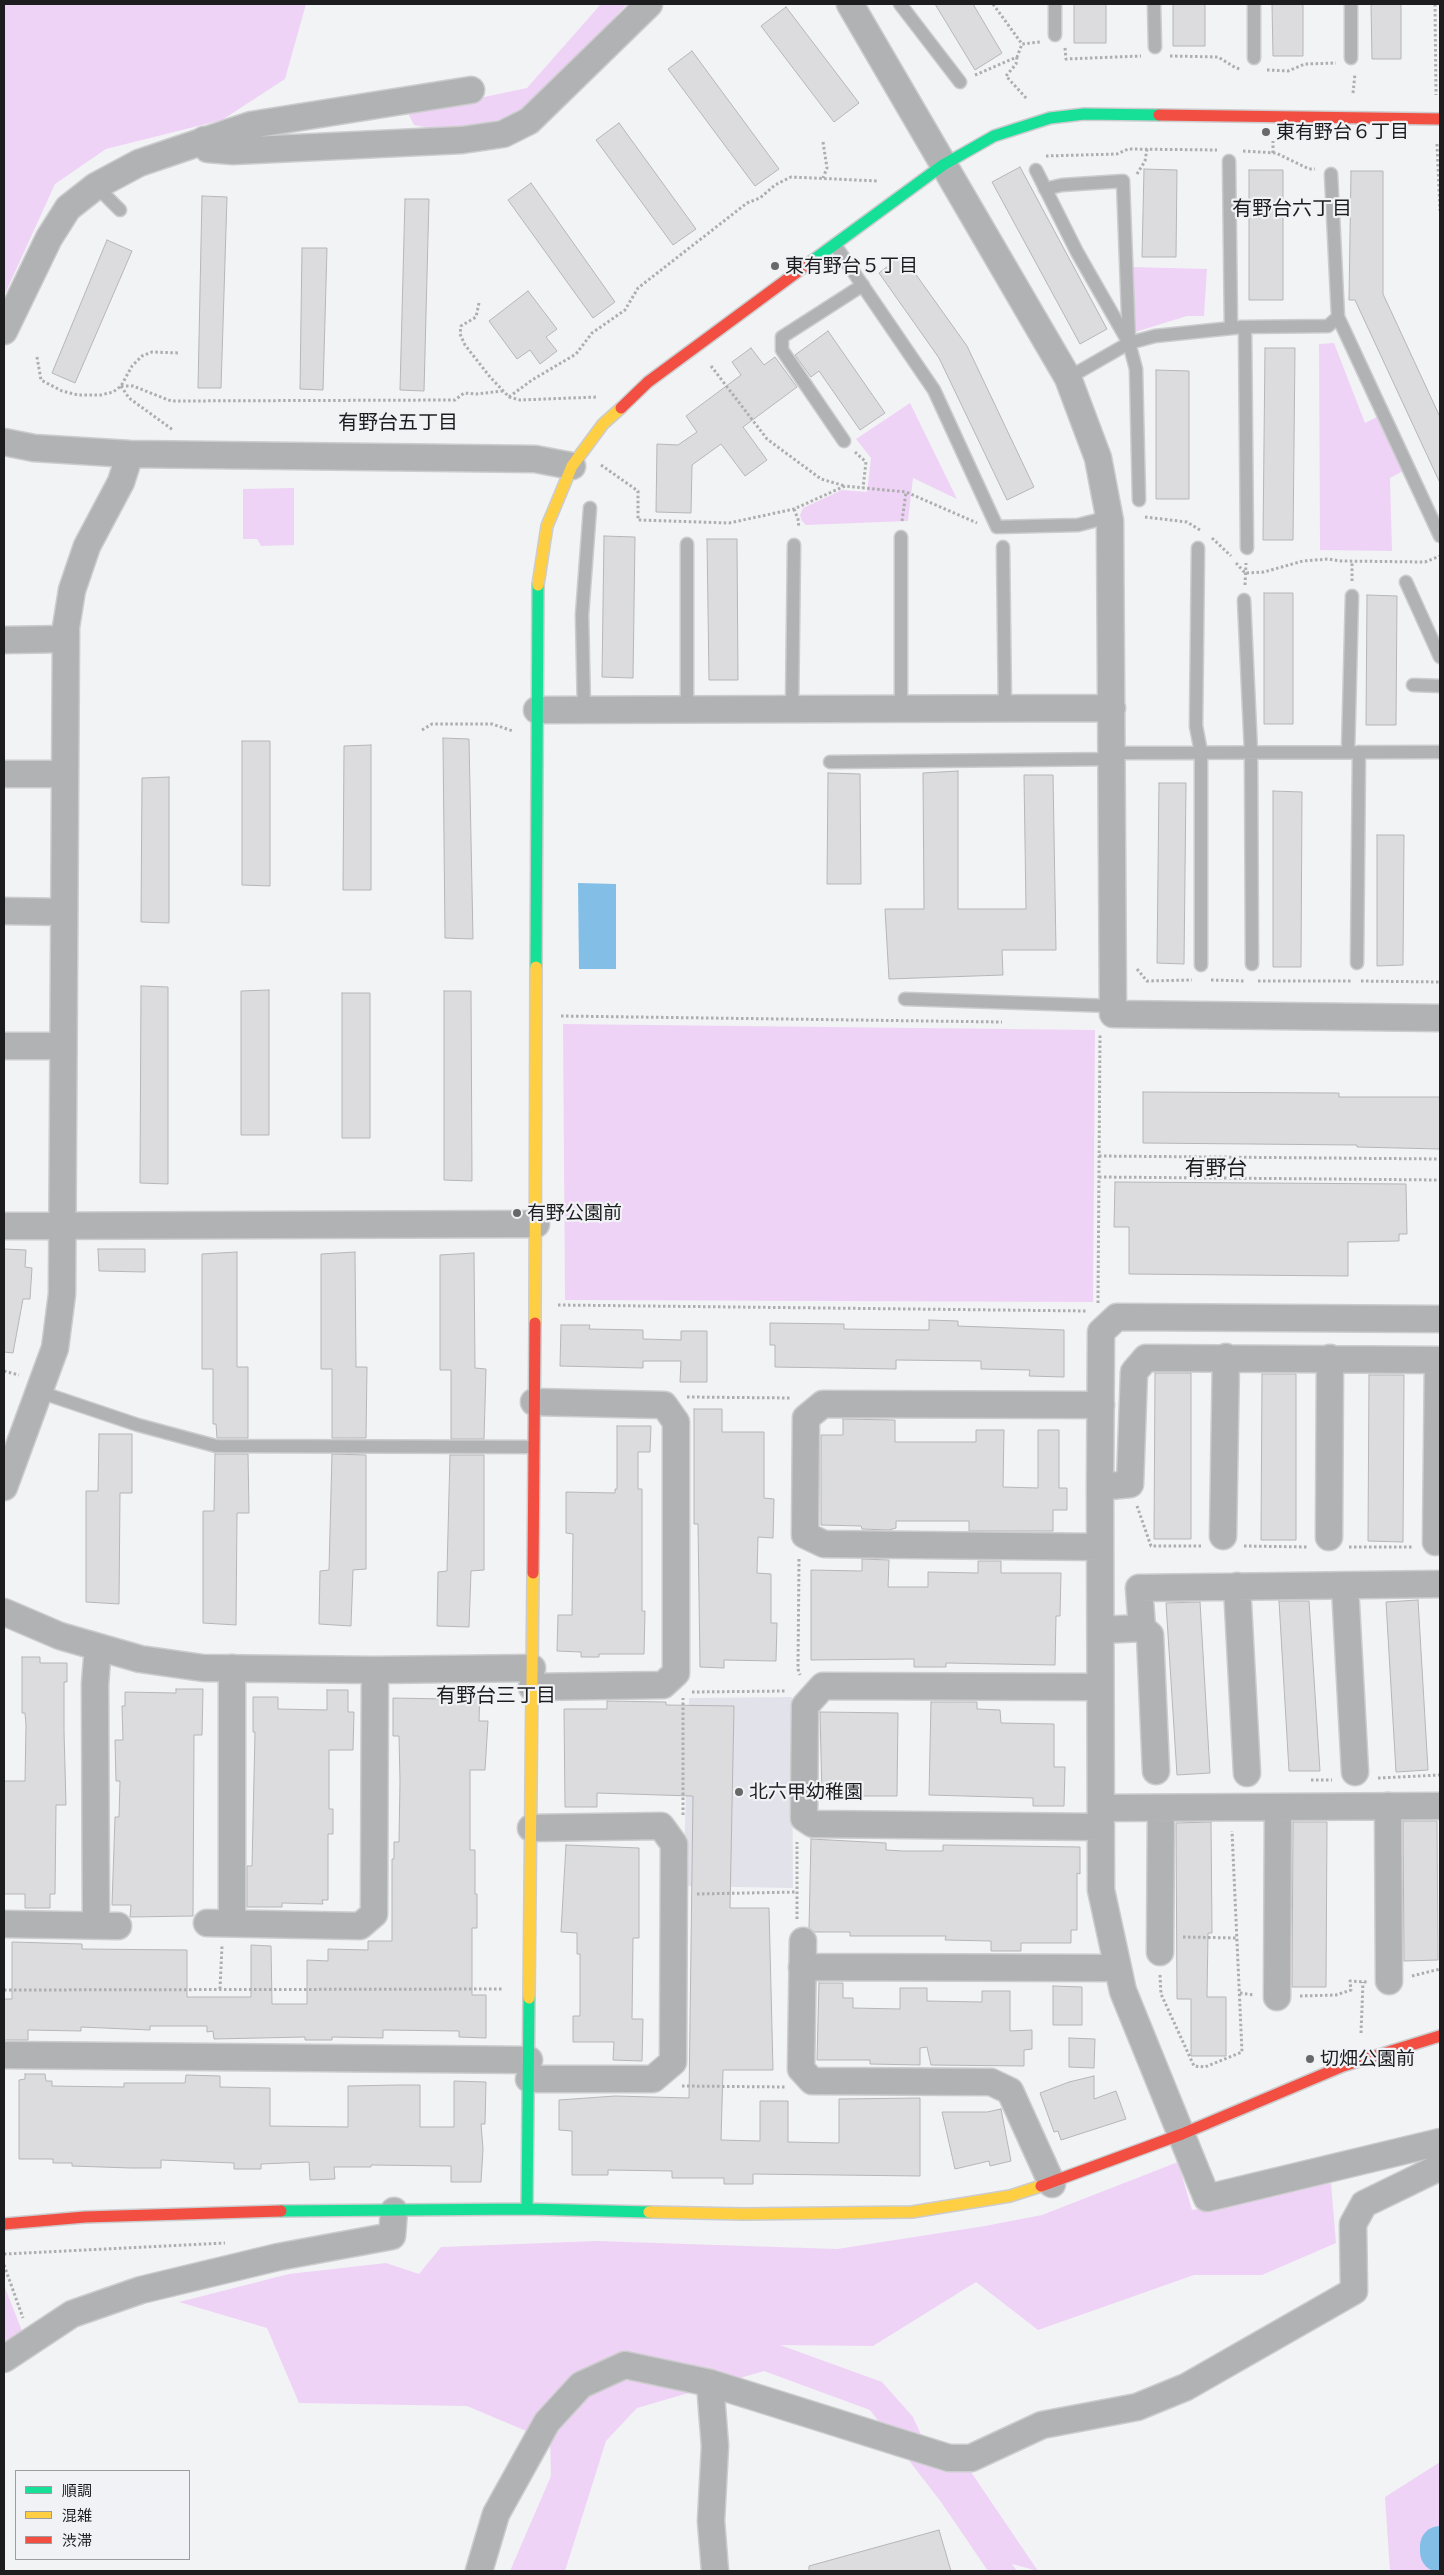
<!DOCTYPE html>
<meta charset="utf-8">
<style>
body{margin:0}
#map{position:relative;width:1444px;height:2575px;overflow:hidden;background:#f2f3f5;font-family:"Exo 2","Noto Sans JP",sans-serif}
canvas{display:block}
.frame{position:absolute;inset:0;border:5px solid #1d1d1f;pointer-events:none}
.legend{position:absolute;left:15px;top:2470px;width:175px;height:90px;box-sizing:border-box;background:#f1f2f6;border:1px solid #9c9da0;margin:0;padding:6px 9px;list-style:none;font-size:15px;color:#1d1d1f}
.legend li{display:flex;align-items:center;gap:10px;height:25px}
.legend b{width:25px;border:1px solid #9c9da0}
</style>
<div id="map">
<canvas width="1444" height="2575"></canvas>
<div class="frame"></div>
<ul class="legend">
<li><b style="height:6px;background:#16e098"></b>順調</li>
<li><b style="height:6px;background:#ffcf43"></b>混雑</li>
<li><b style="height:6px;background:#f24e42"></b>渋滞</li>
</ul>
</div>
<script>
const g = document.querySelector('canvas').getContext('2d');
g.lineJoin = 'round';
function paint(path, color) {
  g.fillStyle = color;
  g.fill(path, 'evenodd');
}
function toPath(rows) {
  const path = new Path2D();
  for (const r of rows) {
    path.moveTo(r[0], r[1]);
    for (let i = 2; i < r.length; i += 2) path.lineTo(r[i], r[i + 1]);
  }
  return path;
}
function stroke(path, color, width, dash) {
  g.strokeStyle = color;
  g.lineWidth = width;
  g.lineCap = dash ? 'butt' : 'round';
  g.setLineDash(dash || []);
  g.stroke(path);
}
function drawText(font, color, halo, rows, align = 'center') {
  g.font = font + ' "Exo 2","Noto Sans JP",sans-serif';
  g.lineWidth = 4.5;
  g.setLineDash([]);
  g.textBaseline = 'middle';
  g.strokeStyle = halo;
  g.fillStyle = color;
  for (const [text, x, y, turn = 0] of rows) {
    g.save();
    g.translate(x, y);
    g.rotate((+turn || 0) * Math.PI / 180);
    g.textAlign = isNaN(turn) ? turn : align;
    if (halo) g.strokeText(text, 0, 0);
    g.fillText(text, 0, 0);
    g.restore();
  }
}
const built = toPath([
 [792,1697,793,1888,683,1886,689,1698]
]);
const green = toPath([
 [4,4,306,4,285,79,222,120,106,149,55,184,4,296],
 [601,4,627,4,527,112,487,123,438,130,414,125,408,113,527,88],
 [1131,267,1207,269,1204,316,1187,316,1132,333],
 [1334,343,1365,423,1381,415,1405,470,1390,478,1392,551,1320,550,1319,344],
 [910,403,957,499,913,478,908,521,806,525,802,521,800,515,803,508,842,490,867,492,871,458,856,439],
 [294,488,294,545,261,546,257,539,243,539,243,489],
 [563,1024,1095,1030,1093,1302,565,1300],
 [1178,2162,1192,2210,1331,2183,1336,2243,1262,2275,1194,2275,1038,2330,976,2282,873,2346,780,2345,882,2382,913,2417,933,2461,971,2472,1038,2571,1012,2564,1017,2571,988,2571,941,2502,870,2410,764,2371,637,2408,606,2441,565,2571,510,2571,551,2476,550,2441,467,2406,299,2403,267,2328,179,2302,289,2274,386,2263,419,2274,441,2247,597,2241,837,2249,985,2226,1042,2215],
 [4,2285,24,2336,4,2349],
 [1440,2462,1440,2571,1390,2571,1385,2497]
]);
const water = toPath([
 [578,883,616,884,616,969,579,969]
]);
const river = toPath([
 [1440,2546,1440,2552]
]);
const building = toPath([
 [935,4,973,4,1002,53,975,70,935,4],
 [1074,4,1106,4,1106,43,1074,43,1074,4],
 [1173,4,1205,4,1205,46,1173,46,1173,4],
 [1272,4,1303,4,1303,56,1273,56,1272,4],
 [1371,4,1401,4,1401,59,1372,59,1371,4],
 [786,7,859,103,834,122,761,26,786,7],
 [692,51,779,169,755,186,668,69,692,51],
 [619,123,696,229,673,245,596,140,619,123],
 [1020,167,1107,329,1080,344,992,182,1020,167],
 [1144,169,1177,170,1176,257,1142,257,1144,169],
 [1249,170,1283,170,1283,300,1249,300,1249,170],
 [1351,171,1383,171,1383,294,1440,417,1440,483,1355,300,1349,300,1351,171],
 [531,183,615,302,593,318,508,200,531,183],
 [202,196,227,197,221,388,198,388,202,196],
 [405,199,429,199,424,391,400,390,405,199],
 [107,240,132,251,75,383,52,373,107,240],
 [302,248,327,248,323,390,300,389,302,248],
 [902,255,967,346,1034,487,1007,500,939,358,879,273,902,255],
 [528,291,557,329,546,337,557,351,540,364,530,350,517,359,489,321,528,291],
 [828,331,885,413,860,430,819,371,811,377,795,355,828,331],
 [751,348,764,365,775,357,797,387,743,427,767,460,745,476,721,444,692,465,691,513,656,512,657,444,678,445,697,432,686,416,741,375,732,362,751,348],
 [1265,348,1295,348,1293,540,1263,540,1265,348],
 [1156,370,1189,371,1189,499,1156,499,1156,370],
 [604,536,635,537,633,678,602,677,604,536],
 [707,539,737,539,738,680,709,680,707,539],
 [1264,593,1293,593,1293,724,1264,724,1264,593],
 [1367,595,1397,596,1396,725,1366,725,1367,595],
 [443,738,469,739,473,939,445,938,443,738],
 [242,741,270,741,270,886,242,885,242,741],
 [371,745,371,890,343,890,344,746,371,745],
 [958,771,958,909,1026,909,1024,775,1053,775,1056,950,1002,950,1003,975,889,979,885,909,924,909,923,773,958,771],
 [828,773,860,774,861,884,827,884,828,773],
 [169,777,169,923,141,922,142,778,169,777],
 [1159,783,1186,783,1184,964,1157,963,1159,783],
 [1273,791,1302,792,1301,967,1273,967,1273,791],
 [1377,835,1404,835,1403,965,1377,966,1377,835],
 [141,986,168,987,168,1184,140,1183,141,986],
 [269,990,269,1135,241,1135,241,991,269,990],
 [444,991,471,991,472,1181,444,1180,444,991],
 [342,993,370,993,370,1138,342,1138,342,993],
 [1143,1092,1339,1093,1339,1097,1440,1097,1440,1149,1357,1147,1357,1145,1143,1143,1143,1092],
 [1115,1182,1406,1184,1407,1234,1399,1234,1399,1241,1348,1242,1348,1276,1129,1274,1129,1227,1114,1227,1115,1182],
 [4,1249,26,1250,25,1267,32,1268,30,1299,23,1299,13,1353,4,1352,4,1249],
 [98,1249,145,1249,145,1272,99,1271,98,1249],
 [237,1252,237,1367,248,1367,248,1438,217,1438,216,1424,213,1424,213,1369,202,1369,202,1254,237,1252],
 [355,1252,356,1367,367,1367,366,1438,332,1438,332,1369,321,1369,321,1254,355,1252],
 [474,1253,475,1368,486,1369,484,1439,451,1439,451,1370,440,1370,440,1255,474,1253],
 [929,1320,958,1321,958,1326,1064,1330,1064,1377,1029,1376,1030,1370,981,1369,981,1361,896,1360,896,1369,775,1367,775,1345,770,1345,770,1323,844,1324,844,1329,929,1330,929,1320],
 [561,1325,590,1325,589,1329,643,1330,643,1339,681,1340,681,1331,707,1331,707,1382,680,1382,681,1361,643,1361,643,1368,560,1366,561,1325],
 [1155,1373,1191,1373,1191,1539,1154,1539,1155,1373],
 [1262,1374,1296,1374,1296,1540,1261,1540,1262,1374],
 [1369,1375,1404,1375,1403,1542,1368,1541,1369,1375],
 [694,1409,722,1409,722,1432,764,1432,764,1498,774,1499,773,1538,758,1537,757,1573,771,1574,771,1623,777,1623,776,1661,724,1660,724,1668,700,1667,698,1524,694,1524,694,1409],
 [843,1419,895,1420,895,1442,976,1442,976,1430,1004,1430,1003,1487,1038,1488,1038,1430,1059,1430,1059,1488,1067,1488,1067,1510,1053,1510,1053,1531,969,1531,969,1521,896,1521,896,1528,889,1530,862,1529,861,1526,821,1525,821,1435,843,1435,843,1419],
 [617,1426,651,1426,650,1452,638,1452,638,1489,642,1489,642,1611,645,1611,644,1654,599,1654,599,1657,581,1657,581,1652,557,1651,558,1615,572,1615,573,1534,566,1533,566,1492,615,1493,615,1489,617,1489,617,1426],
 [99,1434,132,1434,132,1493,120,1493,119,1604,86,1602,86,1491,98,1491,99,1434],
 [215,1454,248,1454,249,1513,237,1513,236,1625,203,1623,203,1511,214,1511,215,1454],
 [332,1454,366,1455,366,1569,353,1570,351,1626,319,1624,320,1571,329,1570,332,1454],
 [450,1455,484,1455,484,1570,471,1571,469,1627,437,1626,438,1572,447,1571,450,1455],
 [862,1559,889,1560,888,1587,928,1587,928,1572,978,1573,978,1561,1001,1561,1001,1573,1061,1573,1060,1616,1056,1616,1055,1665,946,1663,946,1667,914,1667,914,1659,811,1660,811,1570,862,1571,862,1559],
 [1418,1600,1428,1770,1396,1772,1386,1602,1418,1600],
 [1279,1601,1309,1601,1320,1771,1289,1771,1279,1601],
 [1200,1602,1210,1773,1177,1775,1166,1603,1200,1602],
 [22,1657,40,1657,40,1663,67,1663,67,1682,64,1682,64,1731,66,1805,56,1805,55,1894,50,1894,50,1908,25,1908,25,1894,4,1894,4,1781,25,1781,26,1725,25,1713,22,1713,22,1657],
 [176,1689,203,1689,202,1735,194,1735,193,1916,130,1917,131,1905,112,1905,115,1817,119,1817,120,1781,116,1781,115,1740,123,1740,122,1706,125,1706,125,1692,176,1693,176,1689],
 [327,1690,348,1690,348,1712,354,1712,353,1750,329,1750,329,1809,333,1809,333,1834,328,1834,328,1900,322,1900,323,1904,282,1903,282,1907,247,1907,247,1866,252,1866,255,1732,253,1732,253,1697,278,1697,278,1709,327,1710,327,1690],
 [449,1690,480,1690,479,1721,488,1721,485,1770,470,1770,470,1850,475,1850,475,1894,477,1894,477,1928,472,1928,472,1995,486,1995,486,2038,459,2037,459,2031,383,2030,383,2038,332,2037,332,2040,305,2040,305,2037,214,2039,213,2031,207,2032,207,2026,150,2026,150,2030,81,2027,81,2031,28,2030,28,2040,4,2040,4,1999,12,1999,12,1942,82,1944,82,1949,187,1950,187,1997,251,1997,251,1945,271,1946,272,2004,307,2004,307,1960,328,1961,328,1949,368,1950,368,1941,392,1941,392,1859,394,1859,394,1842,399,1842,400,1781,399,1736,393,1736,393,1698,448,1699,449,1690],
 [607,1701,666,1702,666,1705,734,1706,730,1908,769,1908,773,2070,723,2070,721,2140,760,2141,760,2101,788,2101,788,2142,839,2143,839,2099,920,2098,920,2176,753,2174,753,2184,724,2184,724,2178,672,2178,672,2171,608,2170,608,2175,572,2175,572,2131,559,2130,559,2100,615,2096,689,2098,693,1796,597,1793,597,1807,565,1807,564,1709,607,1709,607,1701],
 [931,1702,977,1702,977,1709,1000,1710,1001,1723,1054,1724,1054,1767,1065,1767,1064,1806,1033,1806,1033,1798,929,1795,931,1702],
 [820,1712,898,1713,897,1796,822,1796,820,1712],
 [1403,1821,1437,1821,1438,1960,1404,1961,1403,1821],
 [1211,1822,1212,1933,1208,1933,1207,1997,1226,1997,1226,2056,1191,2056,1191,1999,1177,1999,1176,1823,1211,1822],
 [1293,1822,1327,1822,1326,1987,1292,1987,1293,1822],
 [811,1839,886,1843,886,1850,903,1851,943,1851,943,1845,1080,1847,1080,1874,1077,1873,1077,1930,1071,1930,1071,1943,1021,1943,1021,1951,991,1951,991,1941,945,1940,946,1936,850,1936,850,1932,814,1932,809,1928,811,1839],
 [566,1845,639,1848,639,1938,633,1938,632,2019,643,2019,642,2061,613,2060,614,2042,573,2042,573,2016,580,2016,580,1954,577,1954,577,1933,561,1932,566,1845],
 [819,1983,843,1983,843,1998,853,1998,853,2008,900,2009,900,1988,927,1988,927,2001,982,2002,982,1991,1010,1991,1010,2031,1032,2030,1032,2049,1024,2050,1024,2066,931,2065,927,2047,920,2048,920,2065,870,2064,870,2060,817,2060,819,1983],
 [1053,1986,1082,1987,1082,2025,1053,2025,1053,1986],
 [1069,2038,1095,2039,1094,2068,1069,2067,1069,2038],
 [25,2074,45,2074,46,2081,52,2081,52,2086,124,2087,124,2083,185,2083,186,2075,220,2076,220,2087,270,2088,270,2126,348,2127,348,2086,399,2085,420,2085,420,2127,454,2127,454,2081,486,2082,485,2124,481,2124,483,2149,481,2182,451,2182,451,2166,371,2165,371,2167,334,2167,335,2179,310,2180,309,2162,261,2164,261,2169,234,2169,234,2163,161,2160,161,2168,131,2168,72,2166,72,2163,53,2163,53,2159,19,2159,19,2080,25,2079,25,2074],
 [1094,2076,1094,2099,1116,2091,1126,2119,1061,2140,1058,2131,1054,2132,1040,2093,1069,2082,1094,2076],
 [1001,2109,1011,2161,990,2166,989,2161,955,2169,942,2112,987,2112,1001,2109],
 [939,2530,951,2571,809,2571,809,2566,939,2530]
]);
const path = toPath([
 [993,4,1022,44],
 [1435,4,1436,95],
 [1065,48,1066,59,1141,56],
 [1170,56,1218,57,1236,68,1240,69],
 [1017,57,1016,64,1006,76,1027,99],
 [1267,70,1288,71,1305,64,1336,63],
 [975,75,1017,57,1022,44,1040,42],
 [1353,93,1355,74],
 [823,142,827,168,823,178],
 [1437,144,1440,211],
 [1243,151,1276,153,1309,169,1315,169],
 [1273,153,1273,141],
 [1046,156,1117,154,1128,149,1217,150],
 [1137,174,1145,161,1147,149],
 [479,303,476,317,461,326,460,334,465,345,490,377,509,397,520,400,597,397],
 [37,357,41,380,62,391,78,395,101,395,113,392,121,386,132,366,142,356,152,352,179,353],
 [711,366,767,439,821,479,845,486],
 [121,386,133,386,171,401,455,400,464,393,476,394,503,391],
 [121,386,129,398,173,430],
 [509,397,532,380,576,354,592,333,625,310,638,288,747,203,760,198,775,185,791,177,878,181],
 [855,452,866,462,863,488],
 [601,465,638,491,638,520,729,523,794,509,845,486,906,492,977,523],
 [794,509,798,519,799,528],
 [1145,517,1187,522,1200,530],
 [902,521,906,492],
 [1212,538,1231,556],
 [1236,563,1245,573,1264,572,1303,561,1328,559,1341,561,1425,562,1440,556],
 [1352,581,1352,561],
 [1245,585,1246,563],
 [422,730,432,724,492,724,513,731],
 [1137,969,1147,981,1192,980],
 [1211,980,1245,981],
 [1258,981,1352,981],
 [1361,981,1440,982],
 [561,1016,1002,1022],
 [1099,1156,1440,1159],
 [1099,1177,1440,1180],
 [1098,1303,1100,1034],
 [558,1305,1087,1311],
 [4,1371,19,1375],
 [687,1397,790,1398],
 [1137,1506,1151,1546,1201,1546],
 [1244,1546,1308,1547],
 [1349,1547,1413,1547],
 [799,1559,798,1669,800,1675],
 [692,1692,786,1691],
 [1378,1778,1440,1775],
 [1311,1780,1332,1780],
 [683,1815,683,1698],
 [697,1894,797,1892],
 [797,1919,797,1842],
 [1183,1937,1237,1938],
 [1160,1975,1161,1994,1194,2066,1205,2067,1242,2052,1232,1831],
 [1412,1976,1440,1969],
 [220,1989,222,1946],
 [4,1990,504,1989],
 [1240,1993,1254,1995],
 [1300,1996,1336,1995,1351,1990,1350,1981,1367,1982],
 [1361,2033,1363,1982],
 [682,2086,785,2087],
 [4,2254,225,2243],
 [4,2265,23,2318]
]);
const lane = toPath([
 [900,4,960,82],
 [1055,4,1055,35],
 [1154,4,1155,47],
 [1254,4,1254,58],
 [1351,4,1351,58],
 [1229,161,1231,328],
 [1036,170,1077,252,1129,343,1136,369,1139,500],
 [1331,174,1338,317,1440,536],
 [96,186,120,210],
 [1045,189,1062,185,1123,181,1129,340],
 [835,245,934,390,997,527,1078,525,1109,517],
 [1245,327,1247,548],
 [1068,378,1129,343,1155,336,1242,327,1328,326,1338,317],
 [844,441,782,350,782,337,863,285],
 [901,537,901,709],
 [1003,547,1005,709],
 [1198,548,1196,726,1201,752,1201,965],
 [1406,582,1440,657],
 [1244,600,1251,752,1252,964],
 [1413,685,1440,686],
 [584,710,582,615,590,508],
 [687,710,687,544],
 [792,710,794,545],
 [1348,752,1352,596],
 [1112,753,1440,752],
 [830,762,1112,759],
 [1357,963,1359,752],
 [905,999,1113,1006],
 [40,1392,138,1425,216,1446,533,1447]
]);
const street = toPath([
 [850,4,1068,378,1098,458,1110,521,1113,1014,1440,1018],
 [204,140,208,149,233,151,462,140,503,134,529,121,649,4],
 [4,331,49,238,68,208,96,186,139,163,251,125,471,90],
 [4,442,34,448,130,454,535,459,572,466],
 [4,640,66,639],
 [537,710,1112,708],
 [4,774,65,774],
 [4,911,64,912],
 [4,1046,63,1046],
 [4,1226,536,1224],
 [1440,1319,1117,1317,1101,1332,1100,1487,1101,1890,1123,1991,1207,2198,1440,2142],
 [4,1487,55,1348,62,1294,66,627,72,590,87,546,121,482,130,454],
 [1100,1487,1130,1484,1134,1372,1146,1358,1440,1360],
 [1223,1536,1226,1357],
 [1329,1537,1330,1358],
 [1436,1542,1438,1360],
 [1100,1547,824,1544,805,1535,806,1418,823,1404,1101,1405],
 [1237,1586,1247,1773],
 [1345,1586,1355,1772],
 [4,1612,60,1636,140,1659,203,1668,375,1670,532,1668],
 [1142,1628,1150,1635,1156,1771],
 [1101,1630,1142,1628,1139,1588,1440,1584],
 [232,1668,232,1923],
 [532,1687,663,1685,676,1673,676,1422,664,1405,534,1402],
 [1100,1687,823,1686,805,1706,804,1818,813,1824,1101,1827],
 [1388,1806,1389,1981],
 [1101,1808,1440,1806],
 [207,1923,360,1926,374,1914,375,1670],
 [4,1924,118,1926],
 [96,1925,95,1684,98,1647],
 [803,1941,801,2069,812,2081,991,2082,1010,2091,1052,2184],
 [1160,1952,1161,1808],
 [802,1967,1104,1968,1117,1965],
 [1277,1997,1278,1807],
 [4,2055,529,2060],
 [529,2079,653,2079,673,2062,674,1844,661,1826,531,1828],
 [4,2359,72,2314,141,2290,278,2257,392,2236,394,2211],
 [710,2383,715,2446,711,2521,715,2571],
 [479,2571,496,2514,547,2422,581,2385,625,2365,710,2383,949,2458,971,2458,1042,2425,1137,2407,1186,2387,1354,2291,1353,2224,1364,2204,1440,2167]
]);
const fast = toPath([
 [812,261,943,165,994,136,1050,118,1084,114,1159,115],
 [536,967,538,585],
 [527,2209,529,1998],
 [281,2211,527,2209,649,2212]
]);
const slow = toPath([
 [538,585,547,526,572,466,603,424,621,408],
 [535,1323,536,967],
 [529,1998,533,1573],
 [649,2212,744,2214,912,2212,1010,2196,1041,2186]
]);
const jam = toPath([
 [1159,115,1440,119],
 [621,408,648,382,812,261],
 [533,1573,535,1323],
 [1041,2186,1182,2134,1343,2066,1440,2036],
 [4,2224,85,2217,281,2211]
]);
const markers = [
 [1266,132,5,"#68686a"],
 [775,266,5,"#68686a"],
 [517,1213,5,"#68686a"],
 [739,1792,5,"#68686a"],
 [1310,2059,5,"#68686a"]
];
const poiNames = [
 ["東有野台６丁目",1276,132],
 ["東有野台５丁目",785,266],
 ["有野公園前",527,1213],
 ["北六甲幼稚園",749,1792],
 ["切畑公園前",1320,2059]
];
const neighbourhoodNames = [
 ["有野台六丁目",1292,208],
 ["有野台五丁目",398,422],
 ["有野台三丁目",496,1695]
];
const quarterNames = [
 ["有野台",1216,1168]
];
paint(built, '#e2e3ea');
paint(green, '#efd3f6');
paint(water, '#83bee7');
stroke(river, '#83bee7', 40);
paint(building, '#dcdcde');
stroke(building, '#b6b6b8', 1);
stroke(lane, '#ccccce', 15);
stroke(street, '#ccccce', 29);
stroke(fast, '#ccccce', 14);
stroke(slow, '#ccccce', 14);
stroke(jam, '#ccccce', 14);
stroke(path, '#aeaeaf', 3, [2.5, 2.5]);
stroke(lane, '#b1b2b3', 12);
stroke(street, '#b1b2b3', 26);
stroke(fast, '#16e098', 11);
stroke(slow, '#ffcf43', 11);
stroke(jam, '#f24e42', 11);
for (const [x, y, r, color] of markers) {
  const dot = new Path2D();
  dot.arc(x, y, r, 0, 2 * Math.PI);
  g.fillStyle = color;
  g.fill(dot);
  stroke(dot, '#f1f2f6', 2);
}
drawText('19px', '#1d1d1f', '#f1f2f6', poiNames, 'left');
drawText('20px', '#1d1d1f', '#f1f2f6', neighbourhoodNames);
drawText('21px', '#1d1d1f', '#f1f2f6', quarterNames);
</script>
